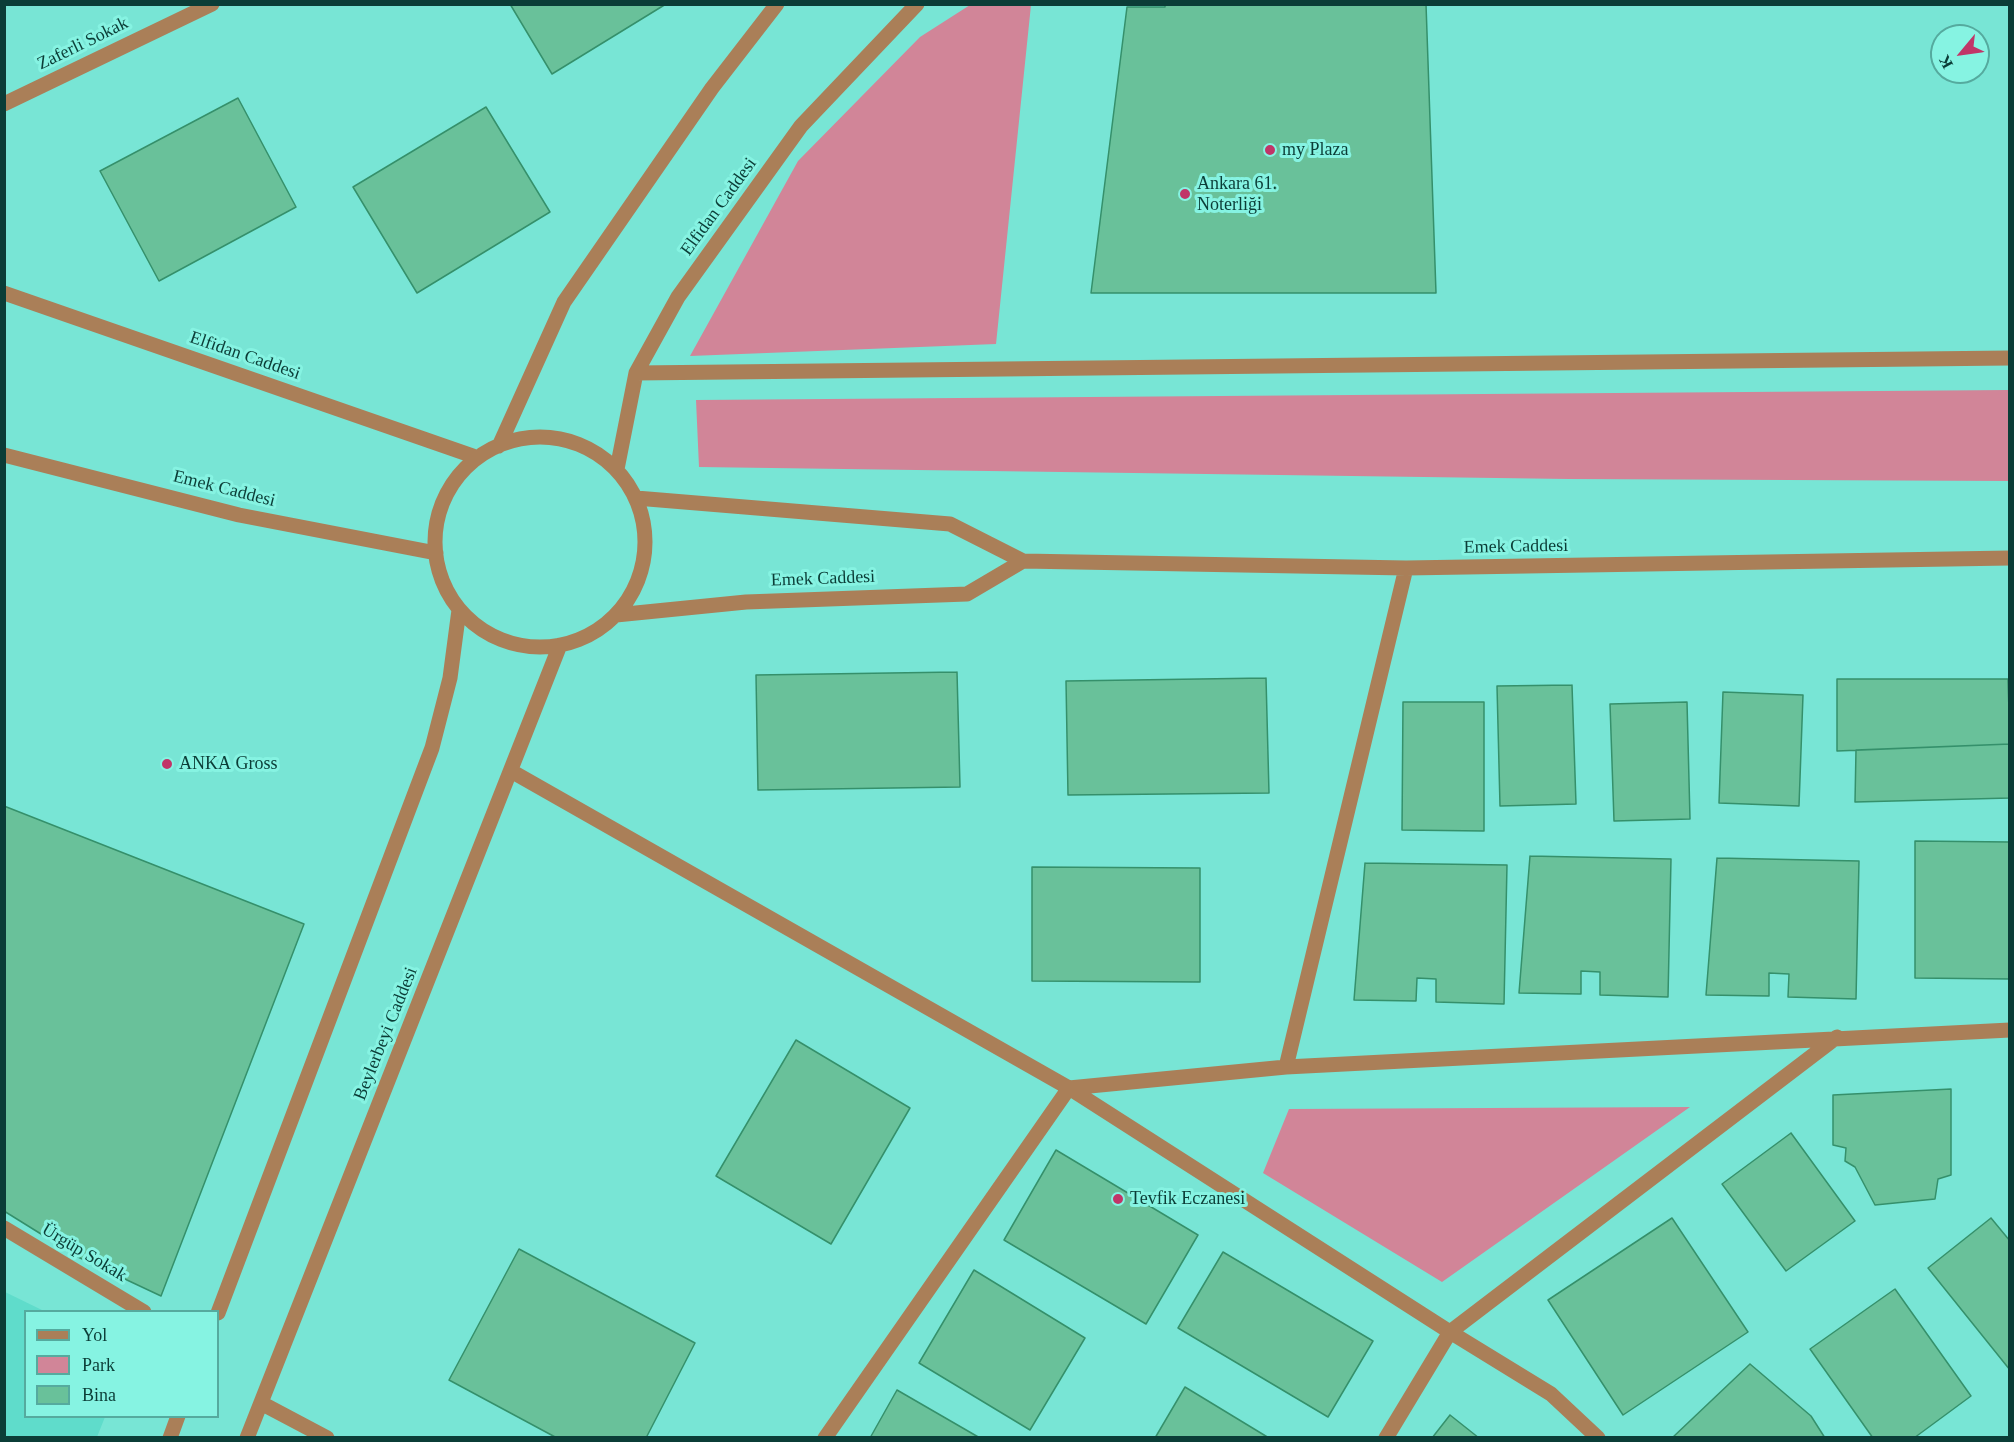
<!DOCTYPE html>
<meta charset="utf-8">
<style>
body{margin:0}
#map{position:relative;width:2014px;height:1442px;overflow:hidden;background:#78e5d5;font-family:"Times New Roman",serif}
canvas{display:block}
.frame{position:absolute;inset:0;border:6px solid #0b3d37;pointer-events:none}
.legend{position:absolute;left:24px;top:1310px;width:195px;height:108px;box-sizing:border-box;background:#86f3e2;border:2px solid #55aa9e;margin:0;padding:8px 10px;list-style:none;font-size:18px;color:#0b3d37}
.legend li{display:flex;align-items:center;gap:12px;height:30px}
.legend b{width:30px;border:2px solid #55aa9e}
.north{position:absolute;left:1930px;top:24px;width:60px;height:60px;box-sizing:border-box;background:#86f3e2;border:2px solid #55aa9e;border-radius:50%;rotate:241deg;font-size:16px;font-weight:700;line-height:24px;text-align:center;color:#0b3d37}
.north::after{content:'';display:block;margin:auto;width:21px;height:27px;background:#c13568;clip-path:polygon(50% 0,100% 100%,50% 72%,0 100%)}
</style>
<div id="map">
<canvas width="2014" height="1442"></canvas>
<div class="frame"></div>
<ul class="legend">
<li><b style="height:8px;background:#aa7f58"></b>Yol</li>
<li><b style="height:16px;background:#d18598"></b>Park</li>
<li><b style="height:16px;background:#69c19a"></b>Bina</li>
</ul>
<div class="north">K</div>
</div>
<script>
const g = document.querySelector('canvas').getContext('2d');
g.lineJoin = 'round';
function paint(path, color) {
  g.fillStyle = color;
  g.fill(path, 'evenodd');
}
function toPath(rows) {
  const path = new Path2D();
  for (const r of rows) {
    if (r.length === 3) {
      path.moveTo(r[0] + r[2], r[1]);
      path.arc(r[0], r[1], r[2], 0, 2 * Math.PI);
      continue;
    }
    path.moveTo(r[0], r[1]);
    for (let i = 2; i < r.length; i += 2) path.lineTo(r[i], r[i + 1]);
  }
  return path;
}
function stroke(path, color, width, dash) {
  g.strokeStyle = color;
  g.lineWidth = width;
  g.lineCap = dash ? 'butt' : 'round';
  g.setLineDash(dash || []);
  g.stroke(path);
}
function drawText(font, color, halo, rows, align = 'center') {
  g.font = font + ' "Times New Roman",serif';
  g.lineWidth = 6;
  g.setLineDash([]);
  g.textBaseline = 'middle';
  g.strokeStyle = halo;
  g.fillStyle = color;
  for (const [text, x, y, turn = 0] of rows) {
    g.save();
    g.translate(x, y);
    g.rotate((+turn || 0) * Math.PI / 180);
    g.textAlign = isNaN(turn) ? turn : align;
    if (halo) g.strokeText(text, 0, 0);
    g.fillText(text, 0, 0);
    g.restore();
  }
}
const built = toPath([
 [5,1292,44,1311,26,1312,26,1416,105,1417,97,1437,5,1437]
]);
const green = toPath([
 [970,5,1031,5,996,344,690,356,798,161,920,37],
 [2009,390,2009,481,1569,479,699,467,696,400],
 [1690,1107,1442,1282,1263,1173,1289,1109]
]);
const building = toPath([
 [510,4,666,4,552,74,510,4],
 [1165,4,1426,4,1436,293,1091,293,1127,7,1165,7,1165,4],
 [238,98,296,207,159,281,100,171,238,98],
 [486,107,550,212,417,293,353,187,486,107],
 [957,672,960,787,758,790,756,675,957,672],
 [1266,678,1269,793,1068,795,1066,681,1266,678],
 [1837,679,2008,679,2010,744,1837,751,1837,679],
 [1572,685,1576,804,1500,806,1497,686,1572,685],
 [1723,692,1803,695,1799,806,1719,803,1723,692],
 [1403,702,1484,702,1484,831,1402,830,1403,702],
 [1687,702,1690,819,1614,821,1610,704,1687,702],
 [2010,744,2010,798,1855,802,1856,750,2010,744],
 [4,806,304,924,161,1296,78,1257,4,1211,4,806],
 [1915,841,2010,842,2010,979,1915,978,1915,841],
 [1530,856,1671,859,1668,997,1600,995,1600,972,1581,971,1581,994,1519,993,1530,856],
 [1717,858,1859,861,1856,999,1788,997,1789,974,1769,973,1769,996,1706,995,1717,858],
 [1365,863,1507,865,1504,1004,1436,1002,1436,979,1417,978,1416,1001,1354,1000,1365,863],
 [1032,867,1200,868,1200,982,1032,981,1032,867],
 [796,1040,910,1108,831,1244,716,1176,796,1040],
 [1951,1089,1951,1175,1938,1179,1935,1199,1875,1205,1855,1167,1845,1161,1846,1148,1833,1145,1833,1095,1951,1089],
 [1791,1133,1855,1221,1786,1271,1722,1184,1791,1133],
 [1056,1150,1198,1235,1146,1324,1004,1240,1056,1150],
 [1672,1218,1748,1332,1623,1415,1548,1300,1672,1218],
 [1991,1218,2010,1241,2010,1370,1928,1268,1991,1218],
 [519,1249,695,1343,646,1438,557,1438,449,1380,519,1249],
 [1223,1252,1373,1341,1328,1417,1178,1328,1223,1252],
 [974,1270,1085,1338,1030,1430,919,1363,974,1270],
 [1895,1289,1971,1396,1914,1438,1873,1438,1810,1349,1895,1289],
 [1750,1364,1811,1416,1825,1438,1672,1438,1750,1364],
 [1185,1387,1269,1438,1155,1438,1185,1387],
 [897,1390,980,1438,870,1438,897,1390],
 [1450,1415,1479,1438,1432,1438,1450,1415]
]);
const minor = toPath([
 [4,104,212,4],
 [4,293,473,456],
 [636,373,2010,358],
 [540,542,105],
 [499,446,564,302,712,88,777,4],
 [4,455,239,515,436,553],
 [617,469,636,373,678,297,801,126,917,4],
 [1023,561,1406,568,2010,558],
 [616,615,746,602,967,594,1023,561,950,524,636,498],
 [511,771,1069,1088,1450,1332,1551,1394,1598,1438],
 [1286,1067,1406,568],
 [4,1228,144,1312],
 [218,1313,432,748,450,678,459,610],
 [261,1403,327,1438],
 [170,1438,178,1416],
 [247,1438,560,645],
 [825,1438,1069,1088,1286,1067,2010,1030],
 [1386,1438,1450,1332,1837,1037]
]);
const markers = [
 [1270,150,6,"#c13568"],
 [1185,194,6,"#c13568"],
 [167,764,6,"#c13568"],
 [1118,1199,6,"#c13568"]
];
const streetNames = [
 ["Zaferli Sokak",83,44,-26],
 ["Elfidan Caddesi",719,207,-54],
 ["Elfidan Caddesi",245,356,19],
 ["Emek Caddesi",224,489,14],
 ["Emek Caddesi",1516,547,-1],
 ["Emek Caddesi",823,579,-2],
 ["Beylerbeyi Caddesi",386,1034,-68],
 ["Ürgüp Sokak",84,1253,31]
];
const poiNames = [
 ["my Plaza",1282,150],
 ["Ankara 61.",1197,184],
 ["Noterliği",1197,205],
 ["ANKA Gross",179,764],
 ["Tevfik Eczanesi",1130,1199]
];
paint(built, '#5fdccb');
paint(green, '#d18598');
paint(building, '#69c19a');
stroke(building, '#35906b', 1.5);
stroke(minor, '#aa7f58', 15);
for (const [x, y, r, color] of markers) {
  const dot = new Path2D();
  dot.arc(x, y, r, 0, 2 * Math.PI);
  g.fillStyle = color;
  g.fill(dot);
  stroke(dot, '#86f3e2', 2);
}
drawText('18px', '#0b3d37', '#86f3e2', streetNames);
drawText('18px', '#0b3d37', '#86f3e2', poiNames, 'left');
</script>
